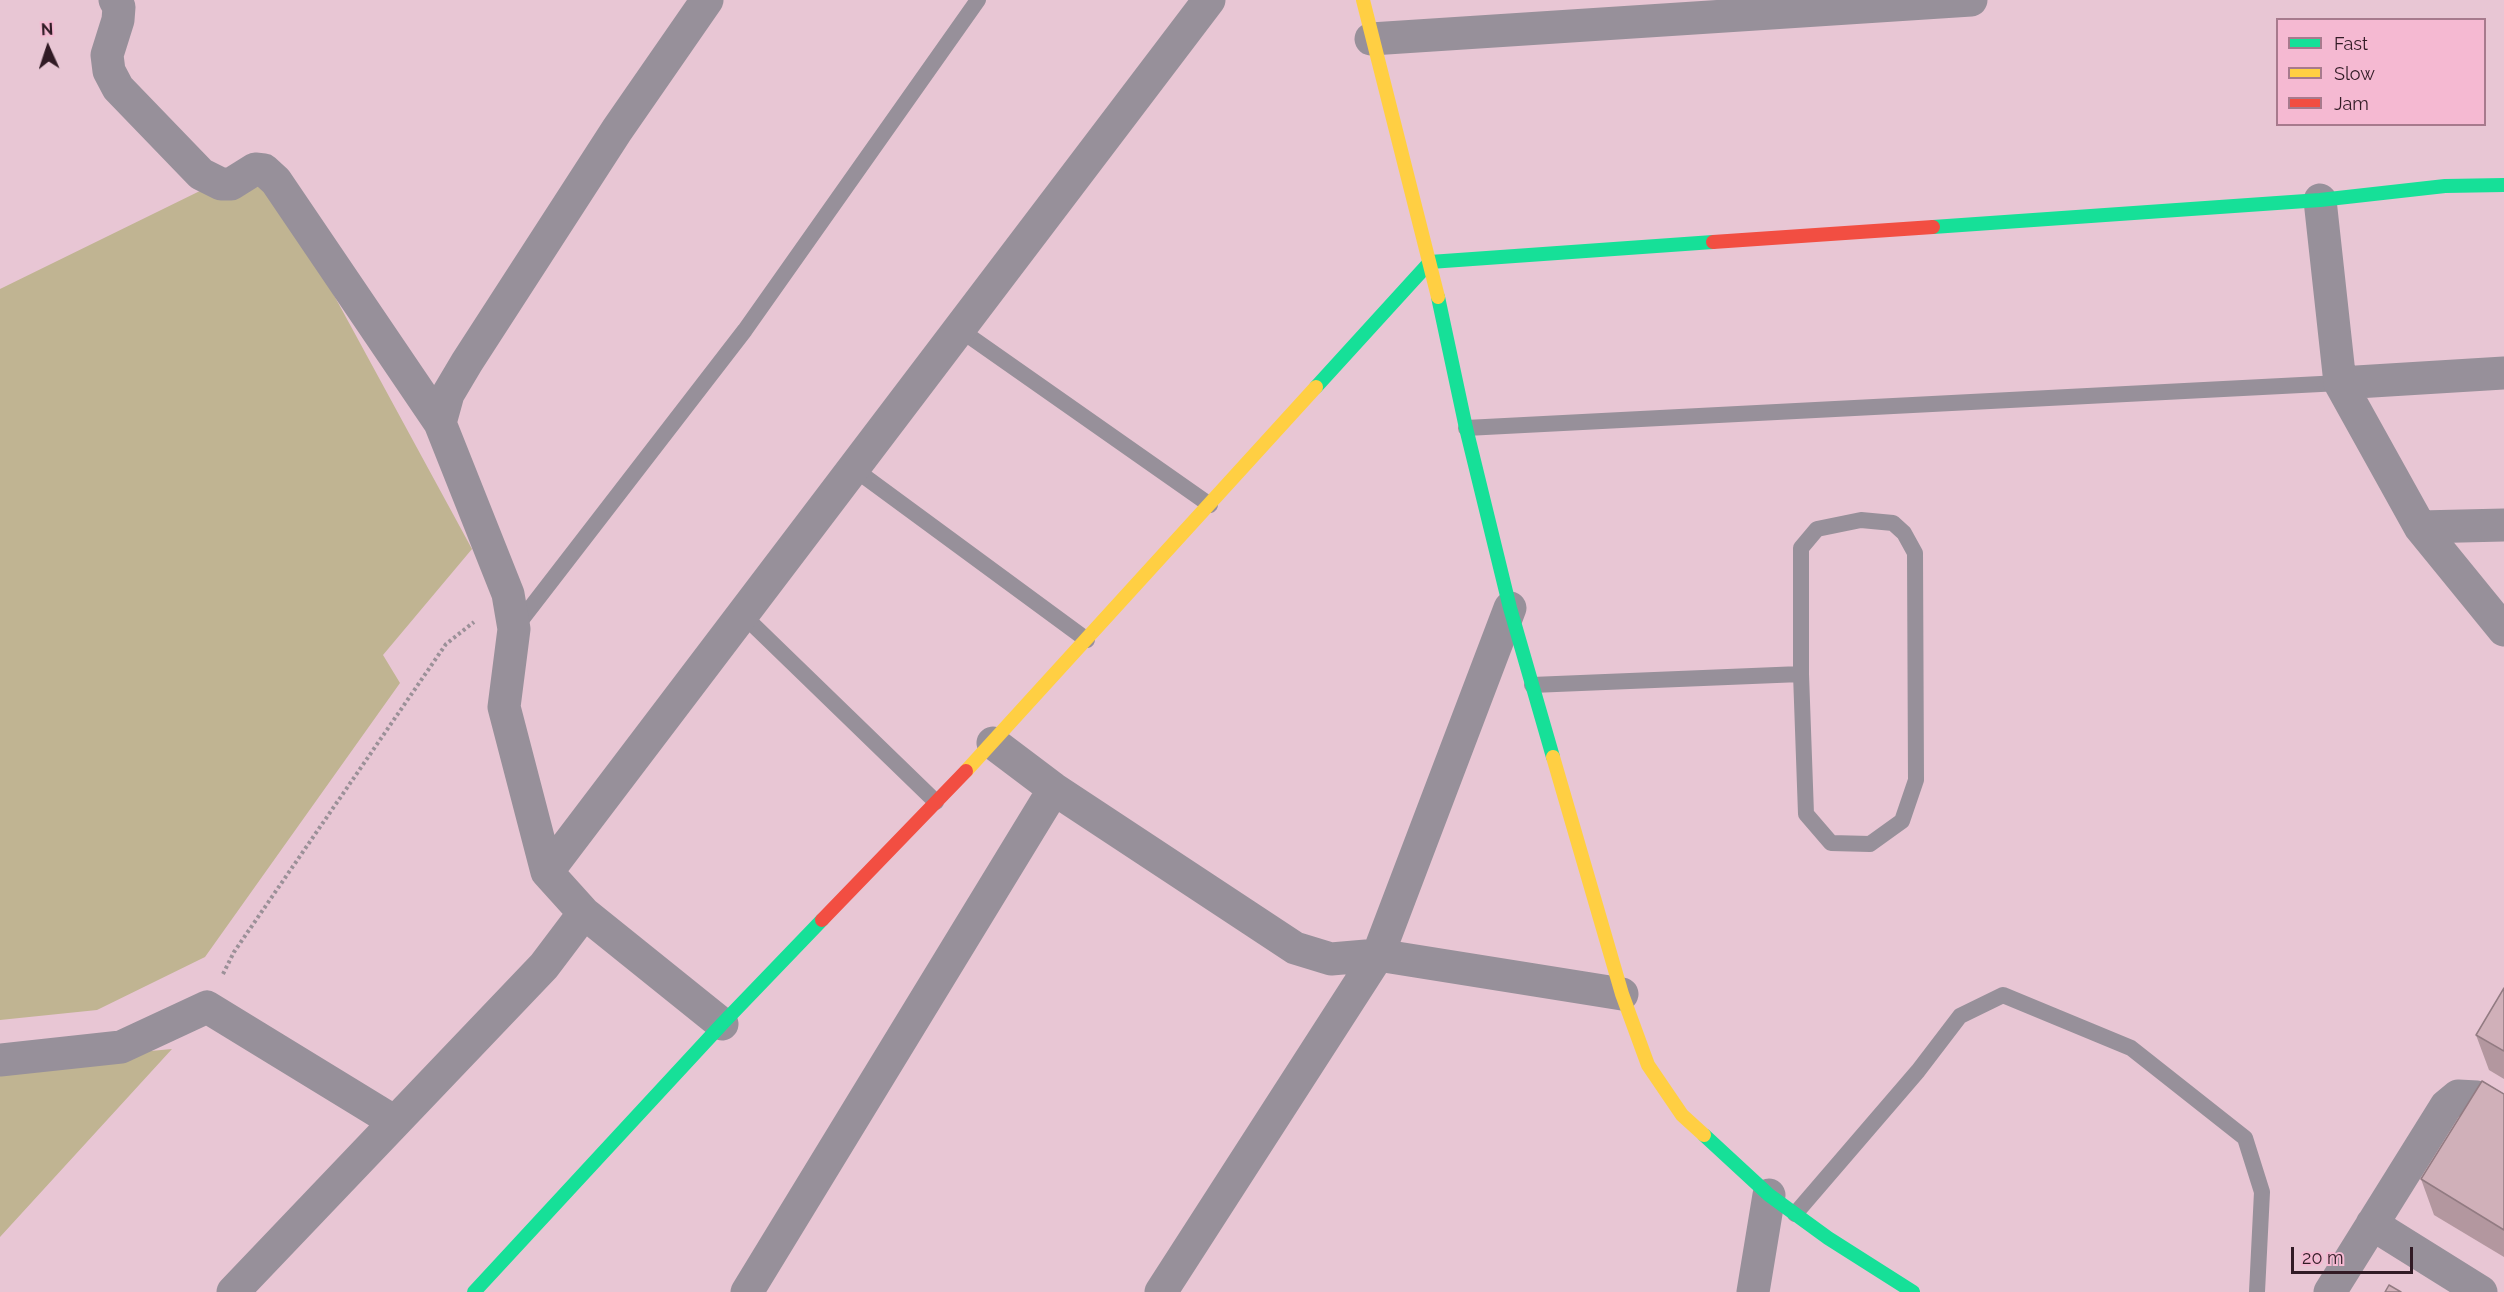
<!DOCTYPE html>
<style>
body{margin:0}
#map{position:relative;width:2504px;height:1292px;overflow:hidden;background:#e8c6d4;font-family:Raleway,sans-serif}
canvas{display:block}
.legend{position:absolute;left:2276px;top:18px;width:210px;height:108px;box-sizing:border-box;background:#f5b9d2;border:2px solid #a77a8d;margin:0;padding:8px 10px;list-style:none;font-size:18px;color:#311b25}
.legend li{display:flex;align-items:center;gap:12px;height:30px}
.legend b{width:30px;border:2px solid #a77a8d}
.north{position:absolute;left:18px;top:18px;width:60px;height:60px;-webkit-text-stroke:4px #f5b9d2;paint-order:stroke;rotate:357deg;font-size:16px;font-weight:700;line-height:24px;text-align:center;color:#311b25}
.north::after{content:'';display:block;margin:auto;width:21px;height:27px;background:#311b25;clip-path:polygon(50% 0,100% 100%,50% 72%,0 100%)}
.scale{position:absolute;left:2291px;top:1247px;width:122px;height:27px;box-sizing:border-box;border:3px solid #311b25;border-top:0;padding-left:8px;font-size:18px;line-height:21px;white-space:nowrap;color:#311b25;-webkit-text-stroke:4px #f5b9d2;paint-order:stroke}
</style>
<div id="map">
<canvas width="2504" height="1292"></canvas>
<ul class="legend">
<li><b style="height:8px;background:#16e098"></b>Fast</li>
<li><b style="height:8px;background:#ffcf43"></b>Slow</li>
<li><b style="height:8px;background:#f24e42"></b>Jam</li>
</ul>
<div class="north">N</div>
<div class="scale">20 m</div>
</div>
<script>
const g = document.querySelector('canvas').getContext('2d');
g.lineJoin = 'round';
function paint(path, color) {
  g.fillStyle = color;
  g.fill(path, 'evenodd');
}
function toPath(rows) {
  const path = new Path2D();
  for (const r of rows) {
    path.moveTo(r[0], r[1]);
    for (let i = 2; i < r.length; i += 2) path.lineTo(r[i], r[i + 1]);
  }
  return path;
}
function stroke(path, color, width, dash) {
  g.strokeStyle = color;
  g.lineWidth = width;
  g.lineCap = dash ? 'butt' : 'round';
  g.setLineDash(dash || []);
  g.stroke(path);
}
const green = toPath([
 [261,161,472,549,383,655,400,683,205,957,97,1010,0,1020,0,289],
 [172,1049,0,1237,0,1065]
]);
const path = toPath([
 [223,974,234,952,446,644,474,622]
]);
const lane = toPath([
 [959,329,1210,505],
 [1466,428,2340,383],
 [853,468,1087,640],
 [742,614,936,802],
 [515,628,745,330,978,0],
 [1532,685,1801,674,1806,814,1831,843,1870,844,1902,821,1916,780,1915,553,1904,533,1893,523,1861,520,1817,529,1801,548,1801,674],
 [1795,1214,1918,1071,1960,1016,2003,995,2131,1048,2245,1138,2262,1192,2257,1292]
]);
const street = toPath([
 [115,0,119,7,118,20,107,55,109,71,118,88,201,174,221,184,231,184,255,169,264,170,276,181,440,423],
 [1371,39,1971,0],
 [2320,200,2340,383,2420,527,2504,630],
 [2340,383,2504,373],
 [2420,527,2504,525],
 [993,743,1054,789,1295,948,1331,959,1378,955,1510,608],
 [547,872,1209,0],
 [584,913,722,1024],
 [0,1060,121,1047,207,1007,395,1122],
 [2372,1224,2481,1292],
 [233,1292,544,966,584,913,547,872,504,707,514,629,508,594,440,423,448,394,467,362,617,130,707,0],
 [747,1292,1054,789],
 [1161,1292,1378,955,1622,994],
 [1753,1292,1769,1195],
 [2330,1292,2446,1106,2458,1096,2477,1097,2504,1113]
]);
const fast = toPath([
 [1933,227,2320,200,2445,186,2504,185],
 [1438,297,1466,428,1510,608,1553,757],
 [1316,387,1430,262,1713,242],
 [1704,1135,1769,1195,1828,1238,1913,1292],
 [474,1292,722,1024,822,920]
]);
const slow = toPath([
 [1363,0,1438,297],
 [1553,757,1622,994,1648,1065,1682,1115,1704,1135],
 [966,771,1316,387]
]);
const jam = toPath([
 [1713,242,1933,227],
 [822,920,966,771]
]);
const wall = toPath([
 [2504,988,2504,1079,2489,1070,2476,1035],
 [2504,1094,2504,1257,2434,1215,2421,1179]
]);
const building = toPath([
 [2504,988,2504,1051,2476,1035,2504,988],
 [2482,1081,2504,1094,2504,1230,2421,1179,2482,1081],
 [2389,1285,2401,1292,2385,1292,2389,1285]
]);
paint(green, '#c0b492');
stroke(path, '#9b9098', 4, [3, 3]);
stroke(lane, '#97909a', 16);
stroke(street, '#97909a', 33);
stroke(fast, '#16e098', 14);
stroke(slow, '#ffcf43', 14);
stroke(jam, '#f24e42', 14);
paint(wall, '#b3979f');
paint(building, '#d0b0b9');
stroke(building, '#927b82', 1.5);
</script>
